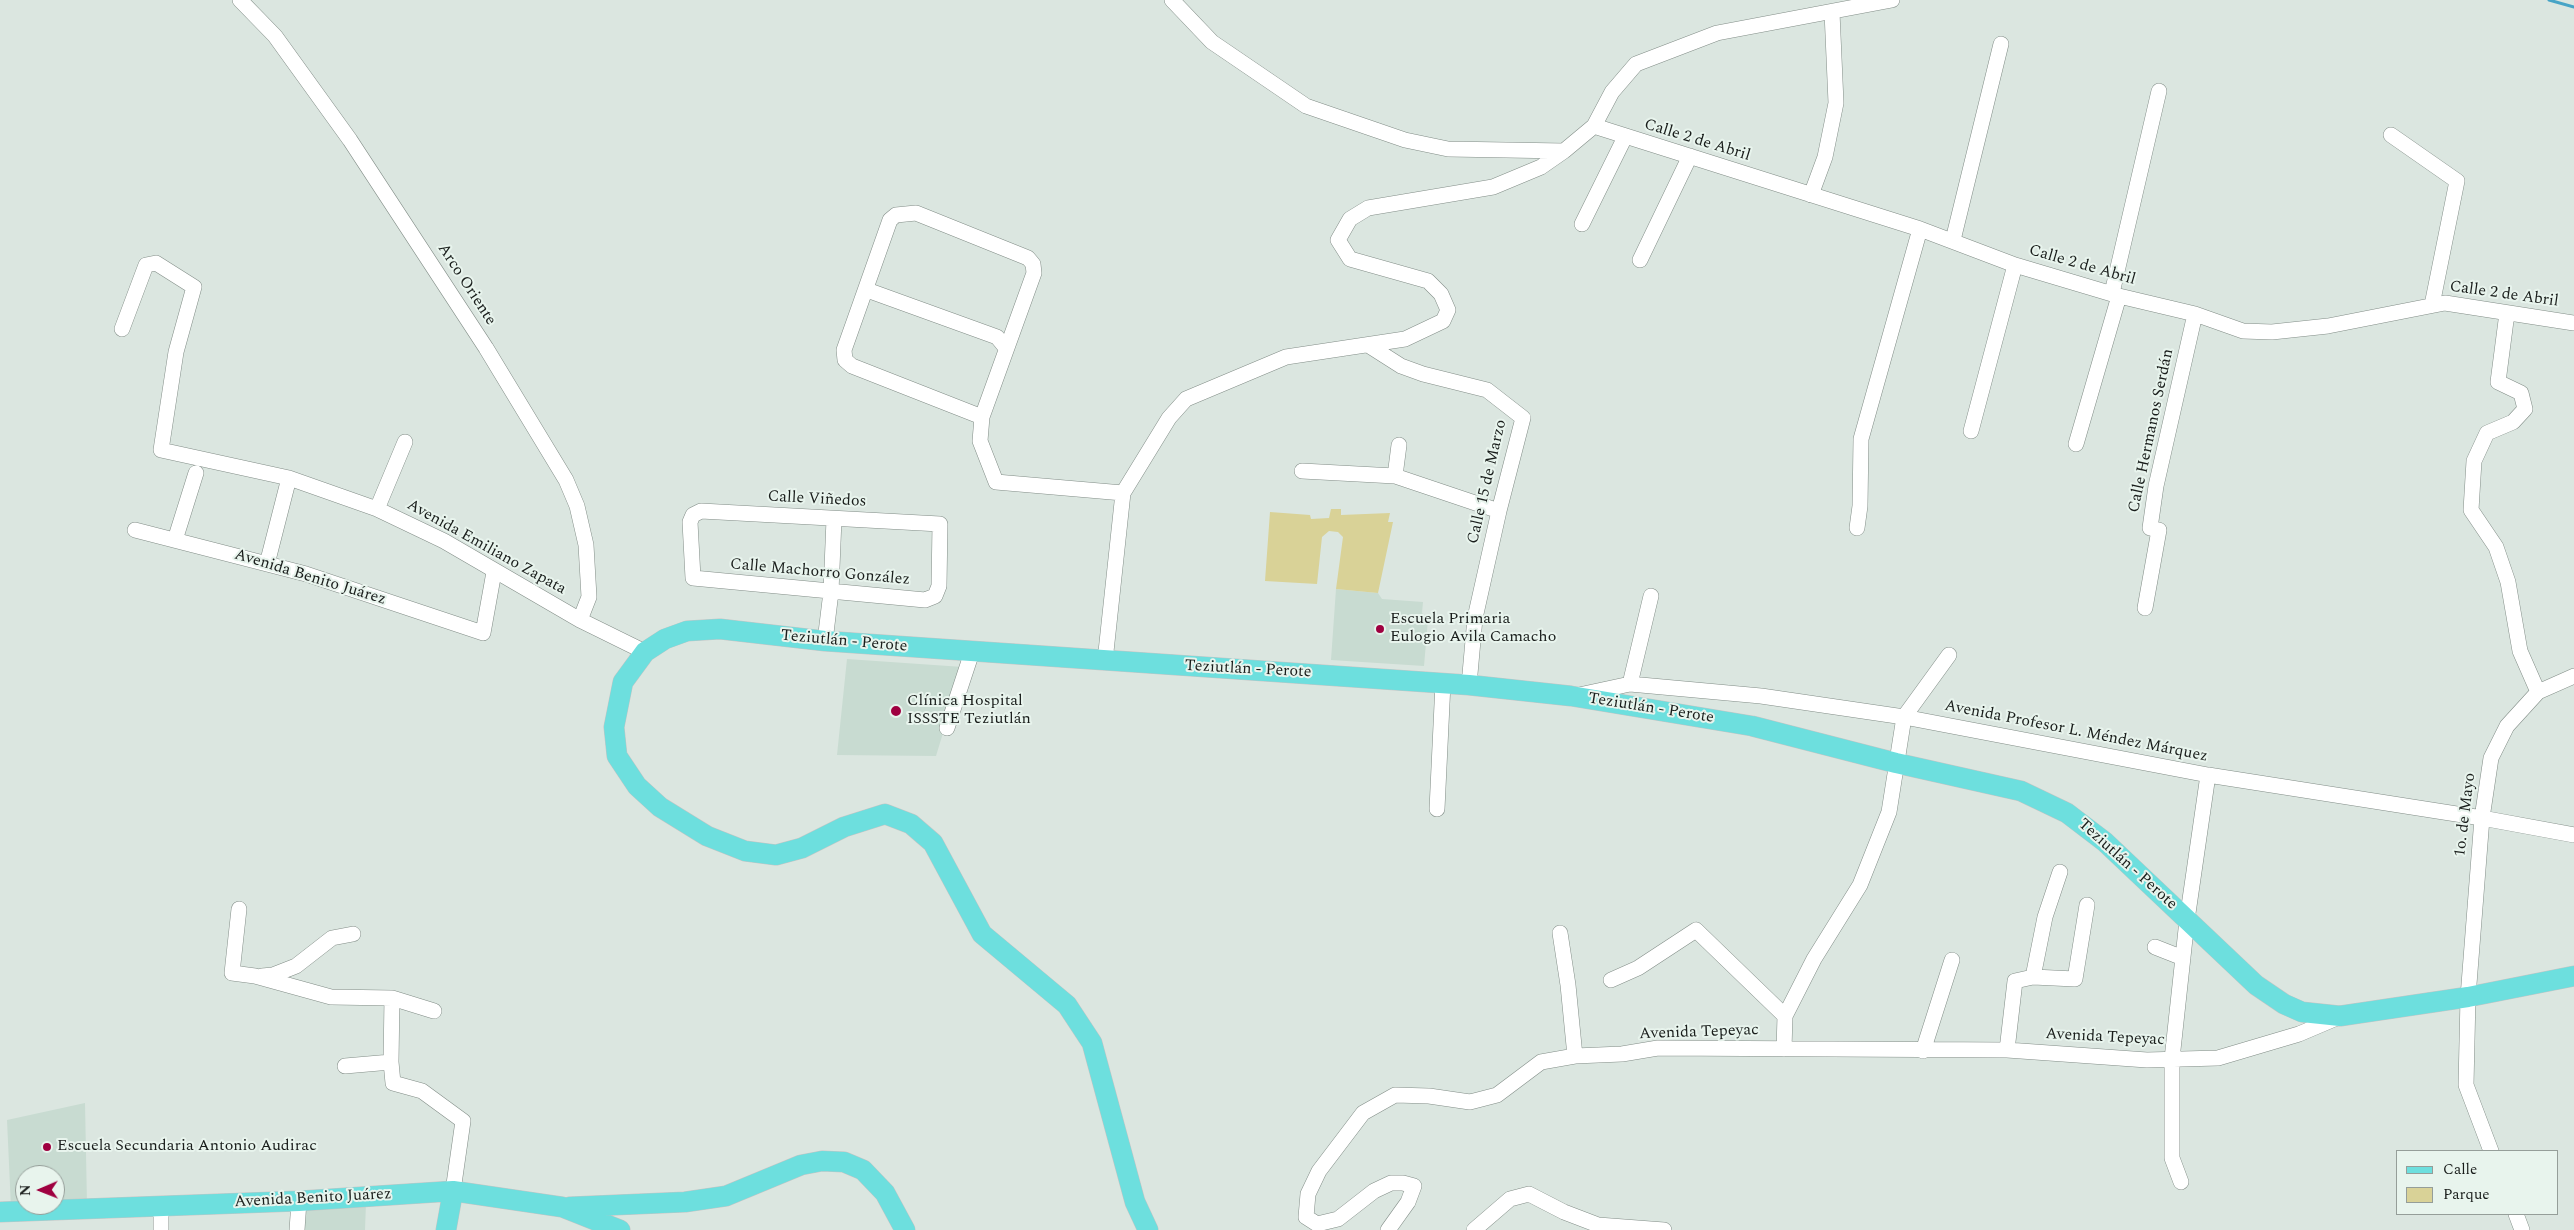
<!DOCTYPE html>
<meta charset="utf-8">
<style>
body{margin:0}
#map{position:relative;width:2574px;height:1230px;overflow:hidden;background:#dbe6e0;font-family:Spectral,serif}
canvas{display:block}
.legend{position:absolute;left:2396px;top:1150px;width:162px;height:65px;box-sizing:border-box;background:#e8f4ed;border:1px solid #959e99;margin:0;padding:6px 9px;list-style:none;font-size:15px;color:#191d1b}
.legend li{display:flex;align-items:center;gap:10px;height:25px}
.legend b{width:25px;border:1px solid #959e99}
.north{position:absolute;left:15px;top:1165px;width:50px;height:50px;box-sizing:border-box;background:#e8f4ed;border:1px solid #959e99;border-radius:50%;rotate:269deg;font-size:14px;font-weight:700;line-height:20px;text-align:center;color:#191d1b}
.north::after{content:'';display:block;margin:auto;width:18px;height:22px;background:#9f0040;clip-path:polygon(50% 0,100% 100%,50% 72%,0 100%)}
</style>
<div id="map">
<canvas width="2574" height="1230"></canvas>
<ul class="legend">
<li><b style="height:6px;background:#6ddfde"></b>Calle</li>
<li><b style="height:14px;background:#d9d297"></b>Parque</li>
</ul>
<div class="north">N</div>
</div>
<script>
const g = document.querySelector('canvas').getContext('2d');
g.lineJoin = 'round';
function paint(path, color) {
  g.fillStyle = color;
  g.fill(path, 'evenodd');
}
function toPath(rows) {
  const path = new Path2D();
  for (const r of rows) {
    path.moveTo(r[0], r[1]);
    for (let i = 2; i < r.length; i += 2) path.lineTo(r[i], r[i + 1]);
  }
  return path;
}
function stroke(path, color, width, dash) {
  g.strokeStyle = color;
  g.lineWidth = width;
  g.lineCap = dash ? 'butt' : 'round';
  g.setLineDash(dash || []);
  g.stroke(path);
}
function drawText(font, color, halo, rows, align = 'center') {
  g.font = font + ' Spectral,serif';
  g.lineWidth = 4;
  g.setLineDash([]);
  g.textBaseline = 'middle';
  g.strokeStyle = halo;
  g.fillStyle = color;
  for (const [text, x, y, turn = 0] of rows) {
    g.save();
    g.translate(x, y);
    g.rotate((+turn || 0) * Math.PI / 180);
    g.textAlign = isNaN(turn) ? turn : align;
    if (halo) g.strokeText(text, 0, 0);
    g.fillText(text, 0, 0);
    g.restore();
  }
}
const built = toPath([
 [1336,589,1378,593,1382,599,1423,602,1422,613,1428,619,1424,666,1331,660],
 [847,659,963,667,936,756,837,755],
 [85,1103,87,1204,11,1208,7,1120],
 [25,1175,55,1175,55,1205,25,1205],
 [366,1203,365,1230,304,1230,305,1212,312,1206]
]);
const green = toPath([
 [1331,509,1341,509,1341,515,1390,513,1388,522,1393,522,1378,593,1336,589,1343,537,1338,532,1329,531,1322,537,1317,584,1265,581,1270,512,1310,515,1311,519,1329,518]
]);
const stream = toPath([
 [2549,0,2574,7]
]);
const minor = toPath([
 [240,0,275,36,350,140,486,348,566,480,577,506,586,545,589,597,580,620],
 [1172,0,1212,42,1306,106,1405,140,1448,149,1564,151,1594,126,1612,92,1636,64,1717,33,1892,0],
 [1594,126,1920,229,2015,265,2119,296,2195,314,2243,331,2272,332,2328,326,2445,303,2574,323],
 [2391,135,2457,181,2432,305],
 [1811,195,1825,157,1836,103,1832,12],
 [1582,224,1625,137],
 [1953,240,2001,44],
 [1640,260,1690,156],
 [867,290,997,337,1006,348],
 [2112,293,2159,91],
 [2507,313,2498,382,2521,393,2525,409,2513,422,2487,433,2474,461,2471,510,2496,547,2508,582,2520,651,2538,692],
 [122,329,146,265,156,263,194,287,176,352,161,450,289,478,377,509,444,541,580,620,645,652],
 [1368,345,1401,366,1423,374,1487,390,1523,418,1499,511,1475,618,1469,685],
 [982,417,852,366,845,360,844,350,890,220,896,215,916,213,1028,258,1033,264,1034,273,982,417,980,441,996,482,1123,493],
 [1971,431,2015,265],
 [2076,444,2119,296],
 [1302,471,1395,476,1499,511],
 [1395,476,1399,445],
 [377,509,405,442],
 [701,511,940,524,939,586,935,596,925,600,693,578,690,522,693,515,701,511],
 [1857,528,1860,506,1861,439,1920,229],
 [135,530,306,574,483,633,494,572],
 [175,540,196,473],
 [267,564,289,478],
 [2145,608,2159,530,2150,528,2156,486,2195,314],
 [825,641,831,592,834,519],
 [1105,661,1123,493,1169,418,1186,399,1286,357,1405,339,1443,321,1448,310,1441,294,1428,281,1350,259,1338,240,1350,219,1368,208,1493,187,1541,167,1564,151],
 [1630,684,1651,596],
 [1579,695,1630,684,1761,696,1904,717,2208,775,2482,818,2574,835],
 [947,728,972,652],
 [1437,809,1443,683],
 [239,909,232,973,255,976,331,997,392,998,434,1011],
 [1560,933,1568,985,1575,1056],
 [2155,947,2183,958],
 [262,976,273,975,296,966,332,938,353,934],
 [2033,977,2045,917,2060,872],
 [1611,980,1638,968,1696,930,1785,1016],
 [392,998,391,1062,393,1083,422,1091,463,1121,453,1191],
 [1784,1049,1785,1016,1814,959,1860,885,1889,812,1904,717,1949,655],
 [2007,1050,2015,981,2033,977,2075,979,2087,905],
 [1923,1051,1952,960],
 [345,1066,391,1062],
 [2491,1151,2466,1085,2468,997,2482,818,2491,758,2507,726,2538,692,2574,676],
 [2181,1182,2172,1158,2172,1059,2187,920,2208,775],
 [2516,1214,2522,1230],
 [161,1230,161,1206],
 [297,1230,299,1201],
 [1388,1230,1408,1202,1414,1186,1403,1183,1391,1183,1374,1191,1338,1219,1317,1224,1306,1217,1308,1194,1319,1171,1363,1113,1395,1095,1429,1096,1470,1102,1497,1095,1541,1062,1575,1056,1622,1054,1658,1048,2007,1050,2147,1060,2218,1058,2299,1034,2339,1017],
 [1474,1230,1510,1199,1529,1194,1564,1212,1598,1225,1664,1230]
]);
const major = toPath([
 [569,1207,685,1202,726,1196,801,1165,822,1161,844,1162,863,1170,885,1193,905,1230],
 [0,1212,299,1201,453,1191,562,1207,620,1230],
 [446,1230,453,1191],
 [1148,1230,1135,1202,1092,1043,1067,1005,982,934,933,843,911,824,885,814,844,827,802,848,776,855,745,851,707,836,660,807,637,786,617,756,614,727,623,682,645,652,665,639,687,631,720,629,825,641,1469,685,1571,696,1752,726,1896,763,2021,791,2067,813,2105,842,2256,985,2284,1004,2302,1012,2340,1016,2468,997,2574,976]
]);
const markers = [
 [1380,629,5,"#9f0040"],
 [896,711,6,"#9f0040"],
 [47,1147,5,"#9f0040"]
];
const streetNames = [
 ["Calle 2 de Abril",1697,141,17],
 ["Calle 2 de Abril",2082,266,16],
 ["Arco Oriente",466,285,57],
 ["Calle 2 de Abril",2504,295,8],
 ["Calle Hermanos Serdán",2152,431,-78],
 ["Calle 15 de Marzo",1488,482,-77],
 ["Calle Viñedos",817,500,3],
 ["Avenida Emiliano Zapata",486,548,29],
 ["Calle Machorro González",820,573,5],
 ["Avenida Benito Juárez",310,578,17],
 ["Teziutlán - Perote",844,642,5],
 ["Teziutlán - Perote",1248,670,3],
 ["Teziutlán - Perote",1651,709,9],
 ["Avenida Profesor L. Méndez Márquez",2076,732,11],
 ["1o. de Mayo",2466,815,-83],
 ["Teziutlán - Perote",2127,865,42],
 ["Avenida Tepeyac",1699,1033,-2],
 ["Avenida Tepeyac",2105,1038,3],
 ["Avenida Benito Juárez",313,1199,-3]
];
const poiNames = [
 ["Escuela Primaria",1390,620],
 ["Eulogio Avila Camacho",1390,638],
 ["Clínica Hospital",907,702],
 ["ISSSTE Teziutlán",907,720],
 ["Escuela Secundaria Antonio Audirac",57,1147]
];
paint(built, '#c8dbd1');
paint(green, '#d9d297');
stroke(stream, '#47a4c6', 3);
stroke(minor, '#828d87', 16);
stroke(major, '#c3c4c4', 21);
stroke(minor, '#fff', 15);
stroke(major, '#6ddfde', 20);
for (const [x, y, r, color] of markers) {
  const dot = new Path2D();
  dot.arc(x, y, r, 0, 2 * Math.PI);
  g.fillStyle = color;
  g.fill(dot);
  stroke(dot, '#e8f4ed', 2);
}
drawText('16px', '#191d1b', '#e8f4ed', streetNames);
drawText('16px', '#191d1b', '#e8f4ed', poiNames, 'left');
</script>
